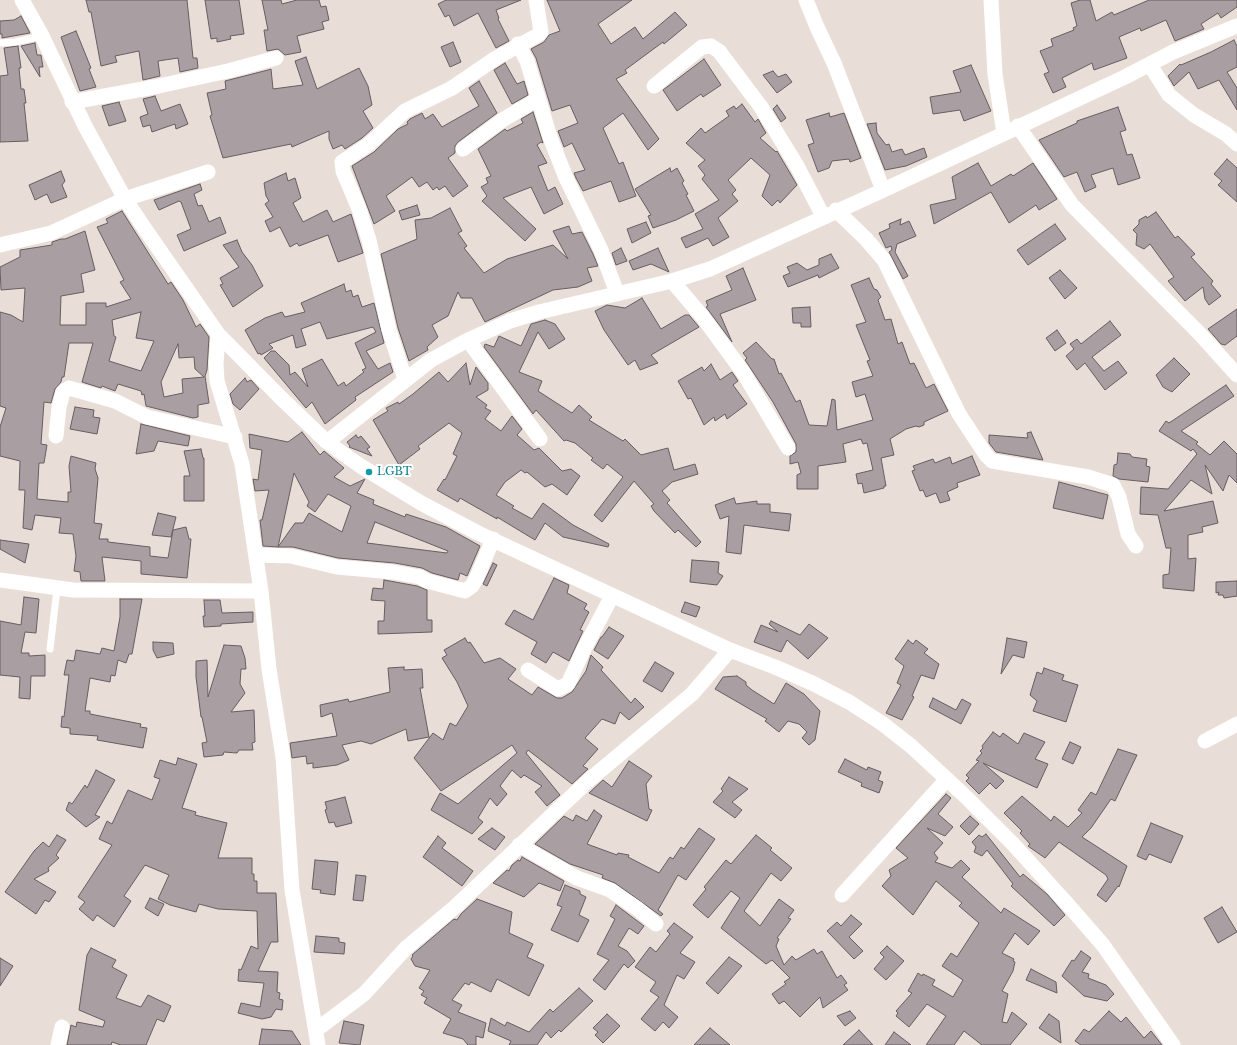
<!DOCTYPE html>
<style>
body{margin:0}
canvas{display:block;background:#e8ded7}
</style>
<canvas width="1237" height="1045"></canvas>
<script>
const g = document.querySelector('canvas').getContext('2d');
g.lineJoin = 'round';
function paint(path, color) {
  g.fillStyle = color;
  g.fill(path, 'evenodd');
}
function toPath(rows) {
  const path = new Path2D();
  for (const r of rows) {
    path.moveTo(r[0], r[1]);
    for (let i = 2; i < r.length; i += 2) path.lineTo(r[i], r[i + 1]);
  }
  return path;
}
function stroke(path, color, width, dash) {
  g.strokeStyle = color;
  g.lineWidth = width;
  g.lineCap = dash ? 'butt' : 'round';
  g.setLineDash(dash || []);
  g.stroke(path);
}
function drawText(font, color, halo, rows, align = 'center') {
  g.font = font + ' "Libre Baskerville",serif';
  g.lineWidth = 4;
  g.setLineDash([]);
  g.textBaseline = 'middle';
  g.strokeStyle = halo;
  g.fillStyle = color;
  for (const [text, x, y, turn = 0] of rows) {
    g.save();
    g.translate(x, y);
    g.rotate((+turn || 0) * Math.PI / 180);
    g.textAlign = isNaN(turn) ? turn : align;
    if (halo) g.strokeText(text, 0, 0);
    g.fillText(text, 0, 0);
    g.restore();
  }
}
const building = toPath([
 [86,0,187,0,193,58,197,58,198,68,180,72,178,58,158,61,160,76,143,80,139,51,115,56,117,62,101,66,91,12,89,12,86,0],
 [205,0,239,0,244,34,230,36,231,39,217,42,217,38,211,39,205,0],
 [262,0,281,0,282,4,297,0,319,0,321,7,326,6,329,20,322,22,324,29,297,36,301,52,285,55,278,49,267,51,264,30,268,30,262,0],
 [446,0,521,0,496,10,499,18,498,19,509,41,496,48,478,13,454,26,449,15,445,17,438,4,446,0],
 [547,0,632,0,598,24,611,44,635,27,643,39,675,12,687,25,664,44,663,42,625,70,627,73,616,79,659,139,648,150,623,113,603,128,619,164,623,162,636,196,619,202,611,181,583,191,576,178,574,173,585,170,572,143,564,147,558,131,578,123,570,105,552,111,536,58,531,49,544,42,549,35,560,31,547,0],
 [1080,0,1090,0,1096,21,1112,12,1114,15,1149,0,1237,0,1237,7,1221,18,1218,13,1201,24,1204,29,1175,41,1166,20,1141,31,1140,28,1119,37,1127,58,1094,70,1092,63,1062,78,1066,87,1053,93,1044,74,1049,72,1040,51,1053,46,1051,39,1074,30,1073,28,1077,26,1071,3,1080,0],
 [21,16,30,33,2,38,2,34,0,34,0,21,14,20,21,16],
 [76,31,91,68,89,69,96,87,80,91,61,37,76,31],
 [1234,40,1237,46,1237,67,1227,72,1237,88,1237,110,1219,80,1198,89,1189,72,1174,86,1168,76,1180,64,1181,65,1211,52,1234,40],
 [453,42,461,62,450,67,441,47,453,42],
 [35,43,37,55,41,55,43,67,39,67,40,77,21,46,35,43],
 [18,46,21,68,19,68,21,89,24,89,26,103,24,103,28,141,0,142,0,76,8,75,4,48,18,46],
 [306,57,317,89,359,68,368,86,372,105,363,111,373,128,362,138,345,149,342,145,333,149,329,139,329,131,292,147,291,144,223,158,210,116,212,115,207,93,226,89,225,81,268,70,271,69,273,89,303,85,295,61,306,57],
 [704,59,721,85,703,97,701,94,677,111,663,90,704,59],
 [505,63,517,84,524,81,528,95,512,104,494,70,505,63],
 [971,65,991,111,964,121,960,110,933,114,930,97,961,92,953,71,971,65],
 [773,71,778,77,786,74,792,82,777,93,763,75,773,71],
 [479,81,497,113,458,142,455,146,455,153,448,158,468,186,453,197,445,186,439,190,437,187,433,190,427,182,419,187,412,177,386,196,395,211,374,224,352,166,374,152,398,129,408,124,407,122,410,119,422,113,425,119,433,114,442,127,479,106,469,88,479,81],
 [155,96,161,111,180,104,188,124,176,129,175,124,152,132,150,125,143,127,140,117,148,114,143,99,155,96],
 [119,102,126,121,109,126,102,106,119,102],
 [742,104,755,122,758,119,766,133,760,138,776,152,777,151,797,185,780,203,778,200,772,206,762,196,770,175,751,158,728,180,736,190,732,194,738,201,718,218,729,237,713,246,708,238,686,248,681,238,703,229,695,214,719,200,702,179,705,175,698,166,705,160,686,143,701,128,705,133,729,116,726,111,734,106,736,109,742,104],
 [777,105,786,118,781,122,773,109,777,105],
 [1118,107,1126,130,1120,132,1127,155,1132,154,1140,178,1118,185,1113,168,1091,175,1096,187,1085,192,1077,172,1064,177,1039,140,1077,123,1077,121,1118,107],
 [533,112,543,143,541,142,537,145,547,163,538,166,548,191,555,187,563,204,544,214,531,187,503,198,536,229,525,241,482,201,487,196,481,187,488,183,486,178,491,176,478,149,505,129,507,131,523,123,521,119,533,112],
 [829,113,830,117,844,113,861,158,850,162,849,159,832,161,829,168,818,172,808,145,814,143,806,120,829,113],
 [876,123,877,133,886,145,889,144,892,152,902,149,905,155,924,148,927,157,906,166,885,170,867,124,876,123],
 [1227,159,1237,168,1237,202,1218,185,1222,181,1214,174,1227,159],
 [978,163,991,186,1011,174,1013,176,1033,163,1057,199,1039,210,1036,205,1009,223,991,192,934,224,930,205,956,199,952,177,978,163],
 [670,168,671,172,677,168,684,181,682,183,688,194,686,195,694,211,676,220,653,228,648,216,651,215,635,189,670,168],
 [61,171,65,181,62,185,67,197,51,203,47,194,35,200,29,185,61,171],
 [286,173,288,181,295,178,301,198,293,203,303,222,327,210,333,222,351,214,363,253,338,262,328,235,299,246,297,243,290,247,280,227,270,232,265,221,273,217,265,204,269,201,266,196,264,183,286,173],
 [200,184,202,190,194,194,198,206,202,205,209,222,220,217,226,233,184,251,177,235,191,229,181,202,179,201,159,210,154,200,200,184],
 [417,205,420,215,402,220,399,211,417,205],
 [450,208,462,231,458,233,467,246,464,248,484,273,507,259,553,245,568,259,553,231,569,226,572,234,582,232,593,254,598,266,587,268,592,281,578,287,553,290,485,322,472,298,461,298,458,292,448,316,432,325,438,337,427,347,428,350,409,361,398,328,381,254,417,239,415,220,431,218,450,208],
 [122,211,168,284,171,282,183,300,196,327,200,324,209,337,207,370,205,376,209,403,198,405,198,417,193,418,146,406,144,394,142,395,141,391,118,384,115,391,102,386,101,388,82,382,93,343,69,343,64,377,62,377,61,382,55,389,51,403,44,402,41,444,47,445,44,463,39,463,37,499,68,502,68,492,71,492,69,466,71,456,96,463,95,469,98,478,94,523,102,524,99,539,108,539,108,542,150,547,150,556,168,558,173,530,186,527,189,539,191,539,187,578,141,574,141,561,102,557,105,581,81,581,80,572,74,571,76,556,73,534,59,533,61,518,35,515,32,530,23,528,25,490,19,490,20,461,0,456,0,427,6,408,0,406,0,312,11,315,23,322,25,288,1,290,0,267,20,257,20,250,52,245,52,242,61,239,65,239,85,231,95,270,81,274,84,292,61,296,60,325,86,325,86,303,106,303,106,307,131,299,120,282,124,280,97,227,108,223,106,219,122,211],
 [141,312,136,338,154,341,141,371,109,361,116,337,114,336,112,320,141,312],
 [178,344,179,358,194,357,195,369,204,377,182,379,183,393,164,397,161,382,178,344],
 [1156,212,1175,238,1178,236,1195,254,1191,257,1213,281,1211,284,1221,296,1209,305,1205,299,1203,287,1185,301,1168,281,1174,277,1150,244,1144,249,1136,245,1137,234,1133,230,1139,224,1139,220,1146,216,1147,218,1156,212],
 [901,219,900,225,909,221,916,236,897,244,895,252,908,276,903,279,889,252,892,250,891,246,886,248,879,233,890,228,889,224,901,219],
 [646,222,651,233,632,243,627,229,646,222],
 [1055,224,1066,239,1028,265,1017,250,1055,224],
 [237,240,242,252,252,265,263,286,233,307,220,285,223,284,220,278,239,267,223,245,237,240],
 [621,248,627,261,616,265,612,253,621,248],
 [658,248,669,272,651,264,633,270,629,261,658,248],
 [831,254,839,268,819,278,818,275,788,287,783,276,790,273,787,267,797,263,807,270,819,265,819,259,831,254],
 [743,268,756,300,720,314,732,342,706,307,708,306,706,301,732,290,726,276,743,268],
 [1060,270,1077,288,1065,299,1049,278,1060,270],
 [869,278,874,289,877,290,881,297,878,300,885,320,891,319,898,344,902,342,910,364,914,363,926,388,934,384,948,411,924,422,924,425,919,427,916,426,906,429,890,439,894,455,881,458,886,486,884,486,884,488,864,493,862,483,858,484,856,474,873,470,867,443,863,444,861,439,843,444,846,462,818,466,818,489,797,489,797,475,801,473,798,462,790,464,790,456,796,452,796,444,773,402,745,360,747,358,743,353,756,342,772,359,774,359,779,374,781,373,796,402,800,400,809,425,827,426,832,399,835,400,837,430,873,420,865,394,856,397,852,382,873,376,867,361,870,360,856,325,866,322,851,285,869,278],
 [344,284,346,292,351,290,353,297,358,295,362,307,374,303,384,343,366,351,378,369,390,363,393,372,355,397,356,400,325,424,312,402,306,408,264,358,271,351,275,351,289,365,290,375,295,372,308,387,302,369,322,359,338,386,344,382,346,386,364,372,362,370,366,368,355,343,376,332,373,327,327,339,320,322,301,329,306,345,296,348,293,335,269,344,273,348,261,355,260,353,258,354,245,330,265,318,282,312,285,317,305,312,301,303,344,284],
 [642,298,661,329,685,315,689,315,699,327,651,355,658,363,640,370,635,360,628,365,604,330,595,311,607,305,625,308,642,298],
 [810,307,811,327,801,327,801,323,793,323,792,308,810,307],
 [1237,309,1237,336,1225,345,1221,344,1208,329,1237,309],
 [545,320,555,324,565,339,549,349,538,332,519,372,542,381,538,391,572,413,579,405,592,417,589,420,623,441,625,439,641,455,668,448,674,470,695,464,698,474,672,482,662,491,670,500,667,503,701,542,696,547,678,530,675,533,654,511,651,506,654,504,634,481,602,522,594,515,623,477,607,464,603,469,591,460,593,458,575,443,566,440,564,441,536,410,533,414,484,347,485,344,494,347,499,336,521,346,531,324,545,320],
 [1110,321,1121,335,1092,357,1104,371,1118,361,1127,373,1105,390,1085,363,1077,370,1066,356,1074,349,1070,344,1077,339,1081,344,1110,321],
 [1057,330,1066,343,1055,351,1046,338,1057,330],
 [1174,358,1190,374,1172,392,1163,387,1156,375,1174,358],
 [466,363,470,385,476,367,488,383,488,390,476,397,487,405,485,408,491,411,485,419,501,431,512,416,522,429,517,435,534,450,539,448,562,471,571,469,580,476,567,495,552,484,545,487,527,472,525,473,521,470,505,482,496,495,514,506,512,508,532,519,543,503,573,525,609,544,608,547,563,537,545,523,535,540,497,517,497,519,460,498,458,502,437,490,444,479,445,480,457,456,453,454,462,433,449,423,418,446,420,449,399,465,373,420,388,411,386,408,398,402,399,404,413,394,439,372,448,382,466,363],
 [711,364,720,380,732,372,738,381,733,385,747,404,727,419,725,414,715,421,714,417,704,425,691,398,688,399,678,381,702,367,704,371,711,364],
 [245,378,247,382,251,380,259,389,240,410,233,404,230,394,245,378],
 [1226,385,1234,396,1181,431,1198,442,1196,444,1210,455,1224,441,1237,454,1237,483,1229,475,1223,491,1205,465,1212,494,1191,480,1164,511,1213,501,1218,523,1202,527,1203,532,1188,535,1188,559,1196,558,1194,591,1163,588,1163,575,1169,574,1171,548,1166,548,1158,515,1140,514,1141,487,1168,489,1197,454,1193,449,1191,451,1159,431,1166,421,1169,423,1226,385],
 [75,407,94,410,93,417,100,418,97,434,70,429,75,407],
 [141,424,190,436,188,446,158,441,154,451,136,454,141,424],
 [302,432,320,455,324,451,344,468,334,477,350,486,365,479,357,493,374,500,373,504,405,517,406,514,446,527,480,546,467,576,460,573,458,580,432,573,422,568,395,563,338,558,293,547,278,547,295,523,303,523,309,513,342,532,351,506,328,494,315,512,307,506,309,502,294,473,278,547,263,546,260,520,262,520,269,490,255,491,253,479,258,480,262,450,250,448,249,434,288,442,302,432],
 [375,522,448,551,447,553,367,543,375,522],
 [1031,432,1043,460,996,452,989,443,989,435,1028,438,1027,433,1031,432],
 [356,435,358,438,361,436,370,447,367,449,372,456,349,447,350,446,347,442,356,435],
 [201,449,203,458,204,458,204,501,184,501,184,476,190,476,184,451,201,449],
 [1118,453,1130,454,1132,457,1147,459,1146,466,1150,467,1148,482,1119,479,1113,476,1114,465,1117,464,1118,453],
 [972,456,980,475,957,483,958,487,947,492,950,500,940,503,936,493,926,497,923,490,920,491,912,471,915,470,913,466,933,459,935,463,950,457,952,464,972,456],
 [1059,482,1108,495,1103,519,1053,508,1059,482],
 [734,498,736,504,757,501,757,504,770,504,770,512,791,514,789,531,744,525,741,554,726,552,729,516,720,519,715,505,734,498],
 [158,513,176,517,171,537,152,535,158,513],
 [0,540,29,544,25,563,0,549,0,540],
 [692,560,719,562,718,573,723,576,717,585,690,582,692,560],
 [493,563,497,565,487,586,483,584,493,563],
 [554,578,569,585,567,593,587,604,584,609,589,612,580,630,583,631,569,661,553,652,546,663,531,654,537,642,505,624,514,610,533,620,554,578],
 [384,580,417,586,427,590,427,620,432,620,432,632,378,634,378,621,384,621,385,601,371,600,373,588,383,589,384,580],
 [1237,581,1237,596,1224,598,1223,595,1218,595,1219,592,1216,593,1216,582,1237,581],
 [24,597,39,599,36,633,25,632,21,653,29,653,29,656,45,655,45,676,31,676,30,699,19,698,20,677,0,675,0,621,21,625,24,597],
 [120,599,142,599,132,654,129,654,126,663,118,660,115,676,111,675,110,682,90,678,85,711,90,711,90,714,141,724,140,727,147,728,143,748,97,740,98,736,70,734,70,728,61,727,62,716,64,717,69,675,64,675,67,660,74,661,76,650,100,654,102,648,114,651,120,617,120,599],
 [204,600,220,600,222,613,253,612,253,622,221,624,221,626,204,627,203,616,205,616,204,600],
 [685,602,700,607,696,617,681,612,685,602],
 [771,621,800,635,809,624,828,638,808,659,787,640,781,652,754,642,761,625,778,632,769,624,771,621],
 [609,627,624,636,608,659,594,650,601,637,602,637,609,627],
 [465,638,468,643,470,642,484,663,500,658,516,669,508,679,532,695,538,687,557,698,562,698,572,692,586,671,591,655,603,667,601,670,631,703,635,698,644,707,629,720,620,712,615,724,602,719,585,738,598,749,583,766,588,769,572,784,528,750,526,753,560,795,547,806,535,792,542,786,524,775,521,778,512,770,500,786,507,794,497,806,490,798,478,818,483,822,472,834,431,810,440,793,458,804,517,753,512,745,441,791,414,758,433,733,443,740,450,723,456,726,468,706,457,682,442,658,447,655,444,650,465,638],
 [1007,638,1027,642,1024,658,1013,655,1001,674,1007,638],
 [908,640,913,644,916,640,928,649,924,653,939,664,934,679,921,675,912,696,914,697,902,720,886,713,901,685,897,683,904,666,895,659,908,640],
 [153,642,173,643,174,654,157,658,153,650,153,642],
 [224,645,241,646,245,658,246,669,241,669,240,684,245,693,231,712,254,710,255,742,252,743,253,750,239,750,237,753,224,752,223,755,204,757,202,743,207,742,202,717,201,717,196,677,196,661,207,660,208,697,224,645],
 [655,662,674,673,662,692,643,681,655,662],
 [404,667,404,670,422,669,423,688,420,688,429,737,408,741,406,729,371,744,361,741,342,745,349,760,337,765,313,768,313,763,307,764,306,756,292,758,290,743,337,736,332,713,321,717,320,705,348,699,349,702,390,692,388,668,404,667],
 [1044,668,1064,675,1062,680,1078,685,1066,722,1033,711,1037,701,1030,695,1037,672,1042,674,1044,668],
 [737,676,746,682,746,685,752,690,774,704,786,683,804,694,820,711,815,740,809,745,802,738,807,732,799,724,788,721,779,732,765,721,767,719,715,689,723,677,737,676],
 [933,698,956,710,962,699,971,704,961,724,929,707,933,698],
 [993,732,1000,737,1003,733,1018,744,1024,733,1045,742,1035,759,1048,764,1037,788,983,763,1004,781,996,789,990,783,979,794,966,781,969,778,966,775,979,761,976,760,982,753,980,751,983,748,982,746,993,732],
 [1070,742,1081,747,1073,764,1062,759,1070,742],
 [1118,749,1137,755,1115,801,1111,799,1091,828,1082,837,1127,866,1119,887,1118,886,1106,902,1097,895,1108,879,1106,875,1059,842,1045,858,1028,846,1030,844,1020,833,1022,831,1004,813,1022,796,1051,821,1054,816,1068,827,1082,813,1078,810,1091,792,1096,795,1118,749],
 [178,758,197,764,182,808,196,812,195,815,227,823,218,858,252,858,252,874,254,874,254,881,257,881,257,893,276,893,278,942,271,942,258,971,278,972,277,992,280,993,279,999,283,1000,282,1010,276,1009,271,1017,262,1019,238,1013,241,1003,260,1007,264,983,238,981,239,969,241,970,251,946,258,949,257,911,218,909,199,904,196,912,170,905,158,899,169,875,145,865,124,896,131,901,114,927,97,915,93,921,79,909,85,902,78,897,112,845,99,839,107,821,112,824,128,790,152,800,160,779,154,777,160,760,176,765,178,758],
 [845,759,867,770,868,767,881,772,878,780,883,782,879,793,861,786,862,783,838,772,845,759],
 [629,761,652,776,646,784,649,809,652,810,647,821,589,793,603,780,612,787,629,761],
 [96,770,115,780,95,815,100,817,86,827,66,810,69,802,72,804,85,785,87,788,96,770],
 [729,777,748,789,732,802,742,810,735,818,713,802,723,791,721,789,729,777],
 [946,794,951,798,938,814,953,827,945,836,927,828,943,843,934,853,938,858,935,862,952,868,961,860,970,869,962,877,1001,913,1004,908,1040,931,1028,945,1015,933,1002,953,1014,959,1013,961,1015,962,1013,971,1002,991,1008,994,1002,1022,1007,1023,1012,1012,1027,1024,1010,1045,982,1045,964,1031,954,1045,926,1045,946,1016,927,1004,909,1027,896,1016,898,1013,896,1011,912,993,908,991,918,973,922,976,923,974,935,980,932,985,953,997,963,980,942,966,951,953,957,957,979,923,959,906,962,903,936,881,913,915,882,886,891,876,889,870,908,858,896,848,946,794],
 [345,797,352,823,336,827,334,822,329,823,325,810,327,809,325,802,345,797],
 [594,810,602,816,587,844,617,855,618,853,629,855,628,857,659,873,670,857,673,859,681,847,684,849,699,828,715,839,686,880,678,875,658,910,663,914,661,916,615,883,602,878,603,875,570,864,535,844,564,816,573,821,576,815,587,821,594,810],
 [970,816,979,824,969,835,960,826,970,816],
 [1151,823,1183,836,1171,863,1149,854,1146,860,1137,856,1151,823],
 [492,828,505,837,495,850,478,839,492,828],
 [986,834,1020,877,1023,874,1047,894,1065,915,1054,926,1011,886,1013,884,987,850,982,856,974,852,976,847,972,842,979,835,982,837,986,834],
 [57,835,66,840,56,855,59,858,48,868,49,871,34,879,56,892,49,902,45,900,36,914,5,892,34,851,43,842,49,847,57,835],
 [756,835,772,848,770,850,792,868,781,881,771,873,744,911,760,926,779,899,794,910,788,918,791,919,777,938,779,939,776,946,784,965,792,956,796,960,814,949,817,954,822,951,837,978,841,975,847,983,844,985,848,990,823,1008,820,997,800,1017,784,1001,779,1004,772,994,786,984,784,982,790,978,772,960,766,964,721,928,740,898,731,891,708,918,693,905,706,889,704,887,726,860,731,864,756,835],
 [438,836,446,843,442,848,473,871,462,886,423,857,438,836],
 [522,857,564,881,560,891,539,883,524,897,493,883,507,870,509,871,512,865,518,860,520,861,522,857],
 [315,860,338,862,335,895,320,893,321,890,312,889,315,860],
 [356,875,366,876,363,901,353,900,356,875],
 [565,885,580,891,580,894,586,897,579,915,589,920,578,942,551,930,562,907,557,905,565,885],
 [150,898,164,904,158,916,145,908,150,898],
 [477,899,512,912,509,933,533,944,527,957,544,965,529,996,497,979,491,992,471,982,469,985,465,983,452,1000,462,1005,458,1012,486,1023,483,1038,476,1036,476,1045,468,1045,463,1039,443,1033,451,1019,424,1003,427,998,421,995,424,991,419,988,430,970,415,966,411,959,413,956,412,955,454,919,457,920,461,914,477,899],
 [616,905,644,926,638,934,629,928,618,946,627,951,635,961,628,968,624,964,605,990,593,980,609,960,597,954,615,919,610,916,616,905],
 [1222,907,1237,932,1218,943,1204,918,1222,907],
 [851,915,862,924,849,937,863,951,854,959,827,931,837,922,841,926,851,915],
 [674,923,693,937,680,953,695,962,684,979,677,975,664,1005,678,1017,669,1028,663,1022,655,1031,641,1019,659,997,650,991,656,982,635,967,650,947,656,952,670,934,667,931,674,923],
 [316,936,339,938,339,942,345,943,344,954,314,952,316,936],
 [887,946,904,961,886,980,874,969,884,957,880,953,887,946],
 [91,948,116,960,112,967,127,975,116,998,141,1007,148,995,171,1006,164,1022,157,1019,146,1045,121,1045,112,1042,111,1045,67,1045,71,1025,76,1027,77,1022,103,1027,105,1021,79,1010,87,955,91,948],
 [1081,951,1091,958,1082,972,1089,974,1088,978,1106,985,1114,994,1107,1001,1084,996,1062,976,1072,960,1074,961,1081,951],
 [729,957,742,966,718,994,706,983,729,957],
 [0,958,13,966,0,986,0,958],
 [1031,969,1056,982,1057,993,1026,980,1031,969],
 [579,988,593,1001,561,1032,559,1030,551,1038,546,1032,537,1045,509,1045,511,1041,488,1031,491,1018,505,1026,507,1022,529,1032,550,1009,553,1012,579,988],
 [850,1011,856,1018,845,1026,837,1016,850,1011],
 [1109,1011,1121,1022,1126,1017,1144,1038,1151,1031,1162,1045,1081,1045,1075,1041,1084,1029,1089,1032,1109,1011],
 [607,1014,620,1026,603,1043,595,1035,598,1032,593,1028,607,1014],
 [1049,1014,1059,1021,1061,1043,1039,1028,1049,1014],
 [344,1021,364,1025,360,1045,339,1043,344,1021],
 [710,1028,730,1045,694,1045,710,1028],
 [262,1029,292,1031,301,1045,259,1045,262,1029],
 [859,1030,873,1045,843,1045,859,1030],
 [894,1032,911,1045,885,1045,894,1032]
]);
const lane = toPath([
 [0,43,15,42,42,36],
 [50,649,57,589]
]);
const street = toPath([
 [22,0,42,36,85,126,125,199,145,229,218,334,280,397,327,442,359,465,421,503,478,533,730,650,775,667,812,683,849,702,883,724,911,746,965,796,1014,845,1070,907,1103,945,1173,1045],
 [806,0,817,27,834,63,883,190],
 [991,0,995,74,1004,133],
 [518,44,527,61,550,137,566,178,601,250,617,293],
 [1150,65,1169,95,1194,115,1226,134,1237,144],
 [654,86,702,47,711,46,719,51,761,107,797,166,823,216],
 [72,102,154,87,228,71,276,58],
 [1018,126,1072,205,1200,334,1237,375],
 [463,149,504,119,538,99],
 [836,210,866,239,884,260,959,414,986,455,992,461,1088,477,1113,485,1119,497,1128,534,1136,546],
 [0,245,51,233,125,199,208,172],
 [672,281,702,316,743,372,788,448],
 [218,334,216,364,217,381,242,464,261,591,269,669,283,757,292,890,318,1045],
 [468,340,540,439],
 [405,379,389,330,369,240,359,209,343,171,342,162,368,145,405,111,452,88,496,58,538,35,541,32,536,0],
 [56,436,59,407,63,392,69,388,115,401,147,417,235,437],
 [327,442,431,360,468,340,510,321,539,312,672,281,710,269,875,194,1125,77,1173,52,1237,26],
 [256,555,291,556,337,567,393,572,420,577,427,581,465,591,472,586,477,577,493,539],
 [0,580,73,590,261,591],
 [528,670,558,689,568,684,583,651,612,596],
 [1205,741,1237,724],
 [519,845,577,878,610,890,638,909,656,924],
 [842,895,947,779],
 [316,1030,364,994,406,948,455,907,589,780,692,694,730,650],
 [58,1045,62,1027]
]);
const markers = [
 [369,472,4,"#0f9aa8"]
];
const cultureNames = [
 ["LGBT",377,472]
];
paint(building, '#a99ea2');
stroke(building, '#685d61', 1);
stroke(lane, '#fff', 7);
stroke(street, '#fff', 15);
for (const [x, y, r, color] of markers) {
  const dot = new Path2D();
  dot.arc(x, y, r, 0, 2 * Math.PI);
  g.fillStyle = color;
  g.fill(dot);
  stroke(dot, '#fff', 1.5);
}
drawText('11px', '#0d838f', '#fff', cultureNames, 'left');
</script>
